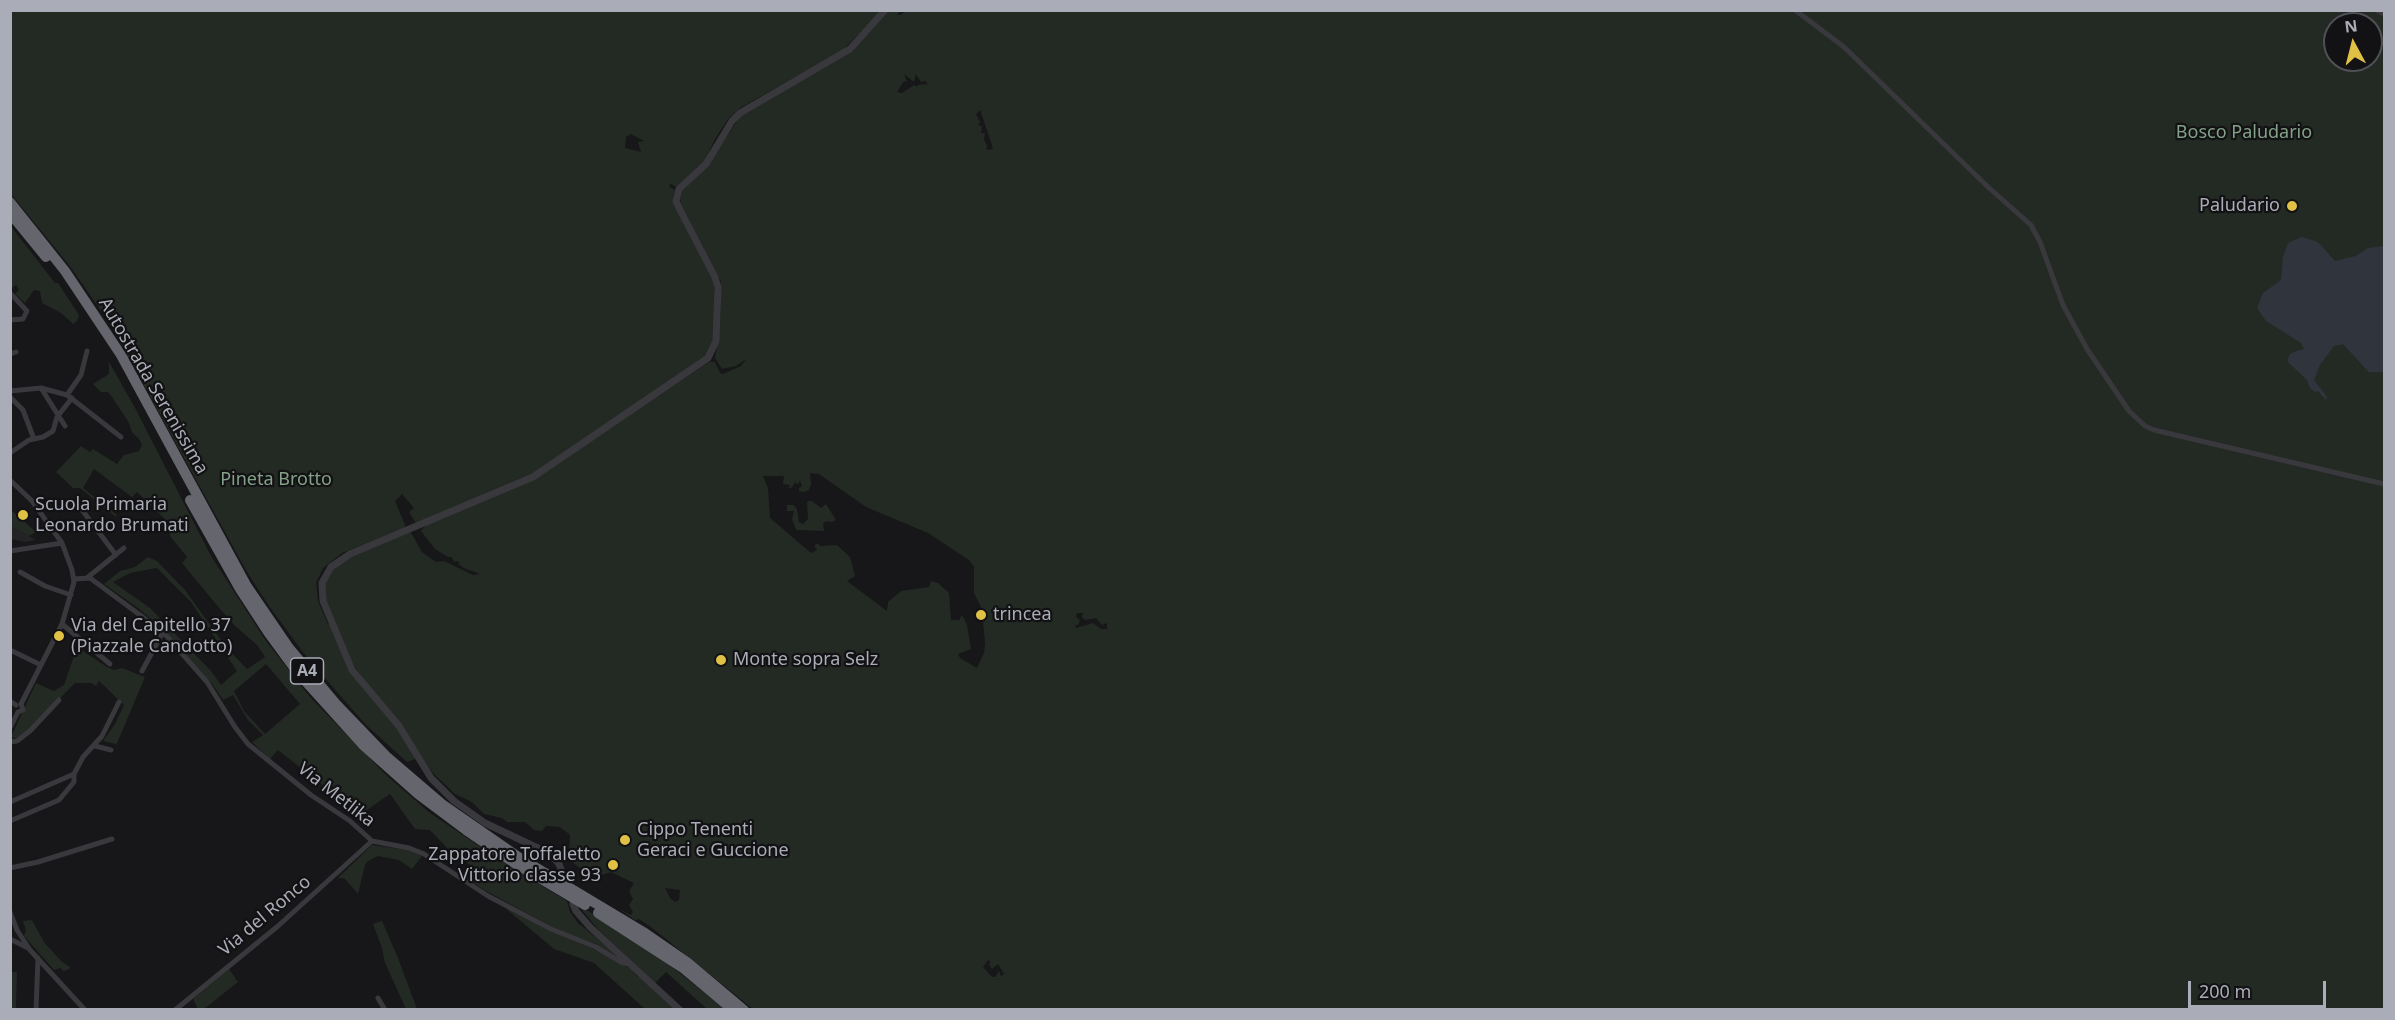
<!DOCTYPE html>
<style>
body{margin:0}
#map{position:relative;width:2395px;height:1020px;overflow:hidden;background:#171618;font-family:"Noto Sans",sans-serif}
canvas{display:block}
.frame{position:absolute;inset:0;border:12px solid #aaacb7;pointer-events:none}
.north{position:absolute;left:2323px;top:12px;width:60px;height:60px;box-sizing:border-box;background:#121113;border:2px solid #4f4f55;border-radius:50%;rotate:353deg;font-size:16px;font-weight:700;line-height:24px;text-align:center;color:#aaacb7}
.north::after{content:'';display:block;margin:auto;width:21px;height:27px;background:#e0c146;clip-path:polygon(50% 0,100% 100%,50% 72%,0 100%)}
.scale{position:absolute;left:2188px;top:981px;width:138px;height:27px;box-sizing:border-box;border:3px solid #aaacb7;border-top:0;padding-left:8px;font-size:18px;line-height:21px;white-space:nowrap;color:#aaacb7;-webkit-text-stroke:4px #121113;paint-order:stroke}
</style>
<div id="map">
<canvas width="2395" height="1020"></canvas>
<div class="frame"></div>
<div class="north">N</div>
<div class="scale">200 m</div>
</div>
<script>
const g = document.querySelector('canvas').getContext('2d');
g.lineJoin = 'round';
function paint(path, color) {
  g.fillStyle = color;
  g.fill(path, 'evenodd');
}
function toPath(rows) {
  const path = new Path2D();
  for (const r of rows) {
    path.moveTo(r[0], r[1]);
    for (let i = 2; i < r.length; i += 2) path.lineTo(r[i], r[i + 1]);
  }
  return path;
}
function stroke(path, color, width, dash) {
  g.strokeStyle = color;
  g.lineWidth = width;
  g.lineCap = dash ? 'butt' : 'round';
  g.setLineDash(dash || []);
  g.stroke(path);
}
function drawText(font, color, halo, rows, align = 'center') {
  g.font = font + ' "Noto Sans",sans-serif';
  g.lineWidth = 4.5;
  g.setLineDash([]);
  g.textBaseline = 'middle';
  g.strokeStyle = halo;
  g.fillStyle = color;
  for (const [text, x, y, turn = 0] of rows) {
    g.save();
    g.translate(x, y);
    g.rotate((+turn || 0) * Math.PI / 180);
    g.textAlign = isNaN(turn) ? turn : align;
    if (halo) g.strokeText(text, 0, 0);
    g.fillText(text, 0, 0);
    g.restore();
  }
}
const built = toPath([
 [11,526,29,536,36,540,25,542,11,539]
]);
const green = toPath([
 [901,10,2384,11,2384,1009,753,1009,651,927,639,919,635,920,619,909,631,915,633,912,629,905,633,899,629,891,634,883,611,872,598,876,588,874,572,862,569,855,570,835,560,827,546,826,542,831,534,830,525,822,507,822,502,818,484,814,472,802,455,794,433,773,354,666,326,602,324,586,334,566,342,561,410,531,422,552,436,562,444,561,473,575,480,574,464,568,458,564,460,563,457,561,454,562,452,557,448,557,435,549,421,531,427,524,563,460,709,362,715,362,720,373,723,374,741,366,746,359,736,366,722,369,715,358,720,327,721,281,682,207,680,199,682,191,706,167,744,111,839,56,885,11,900,11,897,15,901,15,904,12],
 [2335,24,2371,24,2371,60,2335,60],
 [904,74,914,82,916,74,921,82,925,81,928,84,917,85,918,87,914,85,902,93,897,92,904,81,907,82],
 [980,110,993,148,990,150,986,149,987,145,984,140,985,133,981,133,982,126,978,125,980,122,976,114],
 [810,473,819,474,866,507,928,533,969,560,974,567,974,593,982,609,985,644,984,653,977,668,960,658,958,654,971,649,967,625,962,615,959,620,951,620,949,593,938,583,931,581,929,587,901,591,888,602,887,611,847,581,855,576,850,557,837,545,820,546,818,543,814,546,817,550,811,553,770,518,768,488,763,476,784,476,783,484,790,485,788,489,792,487,796,481,796,484,798,484,800,481,802,486,799,488,799,491,804,492,809,490,811,484],
 [1077,613,1083,613,1082,617,1085,620,1096,618,1102,625,1107,623,1107,629,1101,629,1093,623,1076,628,1075,625,1078,625,1080,620,1076,617],
 [665,888,680,890,679,900,675,902,670,898],
 [988,960,991,962,989,964,992,969,998,964,1004,974,1001,976,999,971,995,977,992,977,983,967],
 [10,11,881,11,843,50,740,108,728,119,715,139,700,171,678,188,669,183,670,187,675,190,673,198,674,205,714,280,715,332,712,345,706,357,533,474,416,523,409,512,414,508,402,494,395,501,405,525,404,528,342,553,323,568,316,583,318,601,328,624,332,624,352,670,399,726,418,758,407,762,366,725,330,684,302,651,269,606,247,572,109,322,69,265,11,194],
 [631,134,644,141,638,142,641,152,625,148,626,137],
 [10,225,55,283,58,283,79,315,77,321,73,324,61,313,42,303,40,291,34,290,25,303,15,294,19,290,16,285,12,288,11,286],
 [109,362,134,406,211,556,266,641,309,696,387,776,430,813,506,864,567,901,570,912,578,923,620,957,618,958,596,944,562,932,486,891,466,878,473,867,448,849,430,830,415,829,390,794,358,816,340,799,278,750,270,759,252,742,263,735,248,720,233,695,223,700,213,685,165,631,138,608,104,584,120,571,135,567,148,557,157,561,185,590,226,647,247,669,265,657,257,645,235,626,220,609,182,563,187,557,170,536,170,524,137,492,132,497,94,469,83,488,117,515,116,517,80,488,73,488,56,472,81,446,90,452,93,449,117,464,124,455,139,451,142,445,139,439,132,432,129,423,112,397,108,392,101,392,93,384,109,374],
 [157,568,191,602,237,671,221,685,211,671,150,608,113,582,130,573],
 [266,664,300,704,265,734,244,711,234,691],
 [809,501,812,501,821,508,826,504,836,520,832,522,826,521,823,524,824,531,796,530,792,519,794,511,787,511,787,505,793,505,797,509,799,522,803,524,808,519,807,502],
 [11,510,36,532,29,536,11,526],
 [77,647,107,667,114,670,122,668,145,677,115,748,116,744,103,741,115,724,124,705,99,681,96,686,91,683,75,683,23,735,16,738,11,737,36,683,54,691,64,685],
 [372,845,408,850,422,856,412,869,399,860,378,856,368,861,365,865,358,894,344,878,338,878],
 [577,904,648,948,725,1009,707,1009,666,972,655,983,598,929],
 [504,907,546,929,602,952,631,969,638,977,639,975,676,1009,645,1009,594,963,554,949],
 [32,920,44,942,61,961,71,968,64,971,60,968,54,970,24,936,26,930,23,921],
 [382,921,398,958,417,1009,406,1009,385,963,382,948,373,924],
 [229,969,238,982,204,1009,198,1009,193,999],
 [10,972,17,972,16,1009,11,1009]
]);
const water = toPath([
 [2302,237,2318,242,2335,261,2356,256,2368,248,2384,246,2384,372,2369,372,2343,344,2334,346,2320,365,2314,380,2327,397,2326,400,2318,391,2315,392,2310,388,2307,380,2288,362,2288,358,2291,353,2304,349,2301,343,2266,321,2257,308,2263,293,2281,280,2283,257,2288,243]
]);
const minor = toPath([
 [1795,10,1844,47,1988,187,2031,225,2040,242,2063,305,2087,349,2129,411,2145,426,2154,430,2384,484],
 [2376,10,2384,14],
 [10,293,27,311,23,319,10,320],
 [10,354,16,352],
 [41,388,65,426],
 [10,391,41,388,67,395,121,437],
 [67,395,81,375,87,351],
 [10,397,23,410,34,439],
 [10,453,29,440,43,437,53,431,57,417,72,398],
 [10,480,32,501,62,543,72,570,74,582,62,624,21,704,23,710,18,712,10,728],
 [79,506,116,555],
 [10,551,62,543],
 [20,572,45,586,71,595],
 [88,577,124,548],
 [74,579,90,578,163,632,207,682,235,727,248,744,311,795,350,821,372,841,409,848,424,854,488,896,551,929,596,947,621,962,629,964],
 [62,624,110,664],
 [10,650,41,665],
 [142,671,163,632],
 [10,701,16,705],
 [10,742,17,741,30,731,59,700],
 [95,746,111,750],
 [10,802,74,774,83,757,102,736,119,702],
 [10,821,59,800,74,782,74,774],
 [10,868,38,862,112,839],
 [10,912,17,930,30,950,85,1010],
 [10,939,28,948],
 [378,998,385,1010],
 [36,1010,38,958],
 [175,1010,278,926,372,841]
]);
const tertiary = toPath([
 [565,879,559,864,553,857,542,850,485,823,454,801,431,778,399,726,352,670,323,601,322,583,331,567,350,554,533,477,708,358,716,341,718,287,715,277,679,208,676,201,679,189,706,164,732,121,740,113,850,49,885,10],
 [573,904,576,911,590,927,680,1010]
]);
const motorway = toPath([
 [10,202,65,271,121,355,246,585,289,648,336,704,386,756,442,804,520,858,645,933,687,962,744,1010],
 [10,213,46,257],
 [190,500,240,589,268,632,298,673,363,745,418,794,466,830,516,864,585,905],
 [598,913,683,968,733,1010]
]);
const markers = [
 [2292,206,6,"#e0c146"],
 [23,515,6,"#e0c146"],
 [981,615,6,"#e0c146"],
 [59,636,6,"#e0c146"],
 [721,660,6,"#e0c146"],
 [625,840,6,"#e0c146"],
 [613,865,6,"#e0c146"]
];
const shields = [
 [307,671,33]
];
const shieldNames = [
 ["A4",307,671]
];
const parkNames = [
 ["Bosco Paludario",2244,133],
 ["Pineta Brotto",276,480]
];
const poiNames = [
 ["Paludario",2280,206,"right"],
 ["Scuola Primaria",35,505],
 ["Leonardo Brumati",35,526],
 ["trincea",993,615],
 ["Via del Capitello 37",71,626],
 ["(Piazzale Candotto)",71,647],
 ["Monte sopra Selz",733,660],
 ["Cippo Tenenti",637,830],
 ["Geraci e Guccione",637,851],
 ["Zappatore Toffaletto",601,855,"right"],
 ["Vittorio classe 93",601,876,"right"]
];
const streetNames = [
 ["Autostrada Serenissima",153,386,60],
 ["Via Metlika",336,795,38],
 ["Via del Ronco",265,916,-40]
];
paint(built, '#232225');
paint(green, '#232a24');
paint(water, '#30353d');
stroke(minor, '#38383d', 5);
stroke(tertiary, '#38383d', 7);
stroke(motorway, '#64656d', 10);
for (const [x, y, r, color] of markers) {
  const dot = new Path2D();
  dot.arc(x, y, r, 0, 2 * Math.PI);
  g.fillStyle = color;
  g.fill(dot);
  stroke(dot, '#121113', 2);
}
for (const [x, y, w] of shields) {
  const box = new Path2D();
  box.roundRect(x - w / 2, y - 13, w, 26, 4.5);
  g.fillStyle = '#121113';
  g.fill(box);
  stroke(box, '#aaacb7', 1.5);
}
drawText('bold 16px', '#aaacb7', null, shieldNames);
drawText('18px', '#83a088', '#121113', parkNames);
drawText('18px', '#aaacb7', '#121113', poiNames, 'left');
drawText('18px', '#aaacb7', '#121113', streetNames);
</script>
